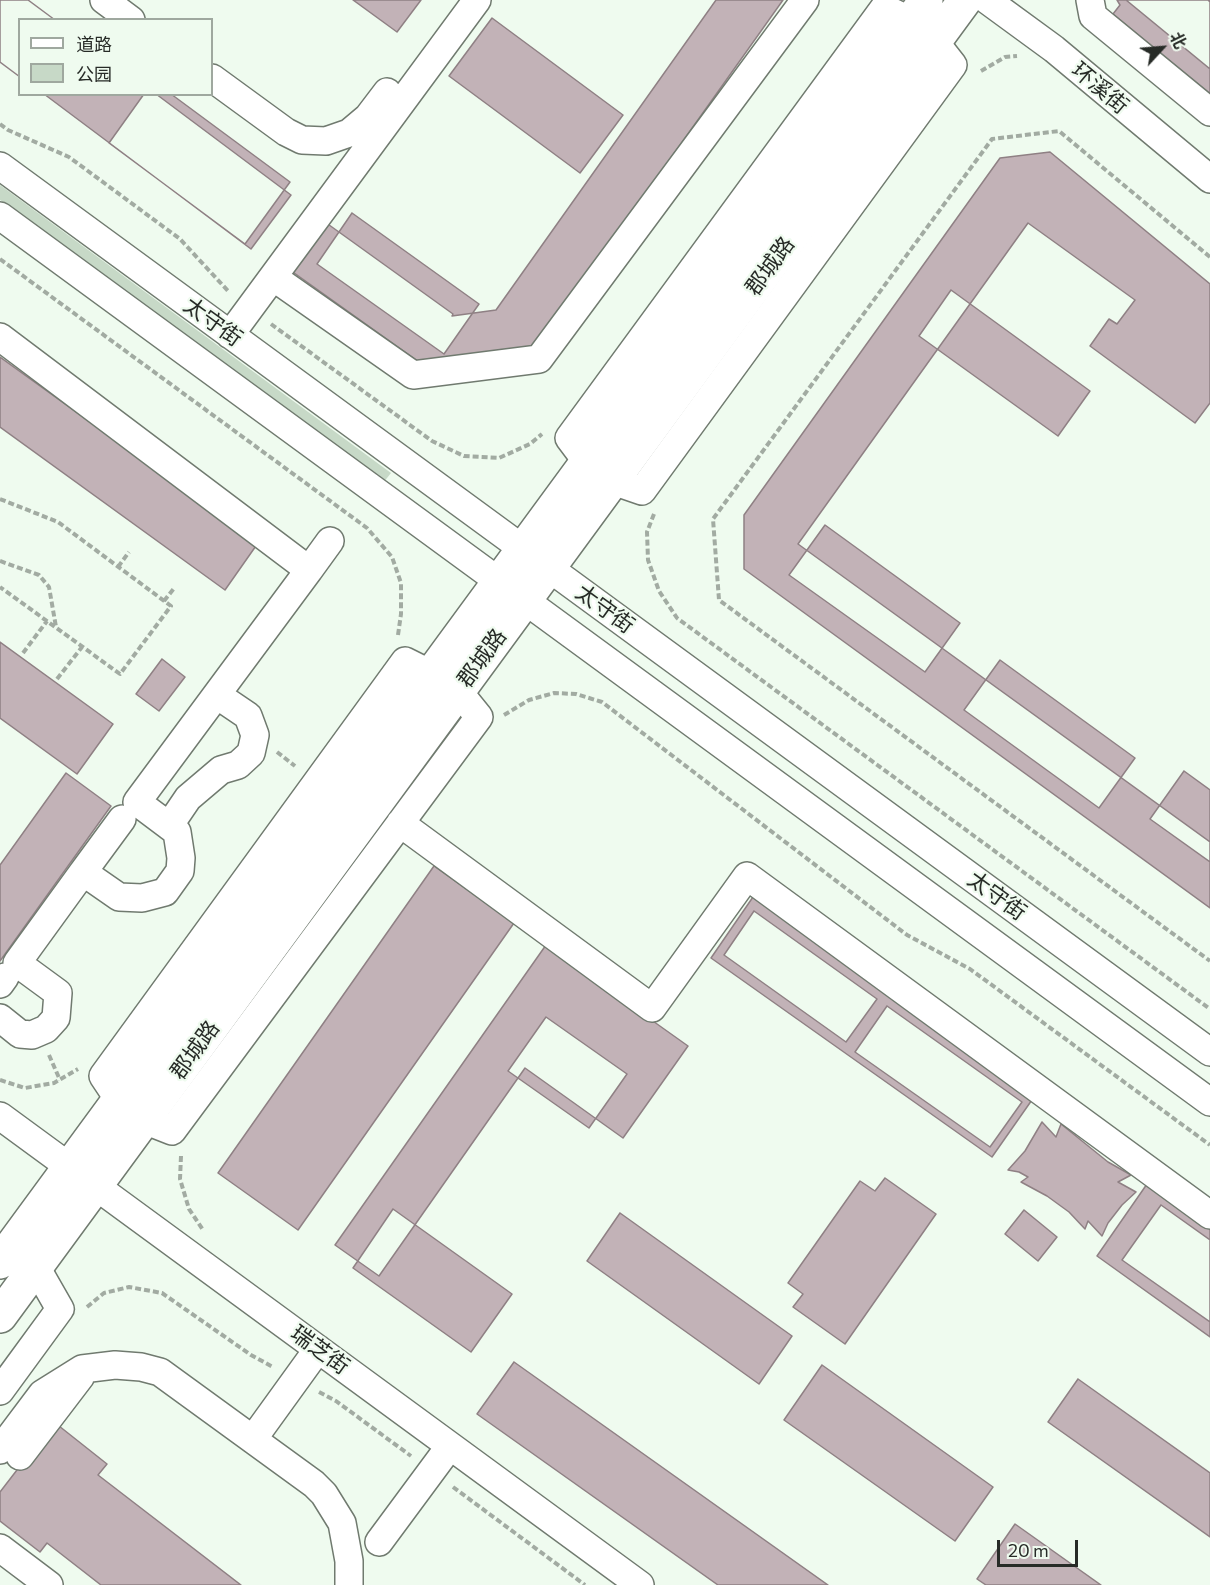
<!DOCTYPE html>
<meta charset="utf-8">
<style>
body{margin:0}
#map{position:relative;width:1210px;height:1585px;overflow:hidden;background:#effbef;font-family:Commissioner,"Noto Sans SC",sans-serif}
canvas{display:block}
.legend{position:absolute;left:18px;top:18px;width:195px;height:78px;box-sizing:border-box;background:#effbef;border:2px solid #9fa89f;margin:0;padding:8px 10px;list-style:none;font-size:18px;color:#272b27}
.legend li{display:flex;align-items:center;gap:12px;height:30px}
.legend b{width:30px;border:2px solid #9fa89f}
.north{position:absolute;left:1132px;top:18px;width:60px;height:60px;-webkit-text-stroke:4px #effbef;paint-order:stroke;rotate:64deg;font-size:16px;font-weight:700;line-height:24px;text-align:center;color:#272b27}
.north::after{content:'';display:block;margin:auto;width:21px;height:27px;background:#272b27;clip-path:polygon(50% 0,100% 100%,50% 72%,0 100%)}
.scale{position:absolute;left:997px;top:1540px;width:81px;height:27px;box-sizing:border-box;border:3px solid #272b27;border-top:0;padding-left:8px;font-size:18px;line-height:21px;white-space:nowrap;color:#272b27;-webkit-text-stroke:4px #effbef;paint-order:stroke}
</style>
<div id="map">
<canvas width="1210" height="1585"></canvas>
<ul class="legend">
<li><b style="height:8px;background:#fff"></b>道路</li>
<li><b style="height:16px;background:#c7d9c7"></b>公园</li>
</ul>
<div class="north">北</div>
<div class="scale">20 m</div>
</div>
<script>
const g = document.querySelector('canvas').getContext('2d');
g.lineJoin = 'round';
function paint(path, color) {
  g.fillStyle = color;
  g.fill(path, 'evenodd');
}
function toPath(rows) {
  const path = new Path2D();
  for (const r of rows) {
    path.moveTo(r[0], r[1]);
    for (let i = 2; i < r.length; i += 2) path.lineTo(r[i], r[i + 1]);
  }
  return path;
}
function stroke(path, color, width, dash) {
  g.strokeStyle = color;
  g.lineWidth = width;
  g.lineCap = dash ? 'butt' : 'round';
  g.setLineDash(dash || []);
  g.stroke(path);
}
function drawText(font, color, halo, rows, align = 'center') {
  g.font = font + ' Commissioner,"Noto Sans SC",sans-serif';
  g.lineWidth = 4.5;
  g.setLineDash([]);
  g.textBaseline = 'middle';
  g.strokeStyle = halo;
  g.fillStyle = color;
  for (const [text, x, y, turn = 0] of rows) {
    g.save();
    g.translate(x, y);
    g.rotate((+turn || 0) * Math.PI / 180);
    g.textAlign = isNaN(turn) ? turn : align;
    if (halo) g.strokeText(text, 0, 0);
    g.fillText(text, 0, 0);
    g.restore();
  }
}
const green = toPath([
 [0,185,391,473,383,483,0,200]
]);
const building = toPath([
 [0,0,28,0,55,20,20,20,20,77,0,62,0,0],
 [0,0,28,0,55,20,20,20,20,77,0,62,0,0],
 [353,0,421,0,397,32,353,0],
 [716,0,783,0,536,348,419,362,290,270,325,222,453,314,452,316,496,310,716,0],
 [1117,0,1210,0,1210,94,1113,14,1120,5,1117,0],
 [1126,0,1208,0,1210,2,1210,69,1126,0],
 [492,18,623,115,580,173,449,76,492,18],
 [44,94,156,94,291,195,251,249,44,94],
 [144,94,171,94,290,182,245,244,109,143,144,94],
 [1050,152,1210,284,1210,403,1195,423,1090,346,1109,319,1117,324,1135,300,1028,223,798,544,1210,842,1210,908,744,569,744,515,1000,158,1050,152],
 [352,213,479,304,444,354,317,264,352,213],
 [951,290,1090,391,1058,436,919,336,951,290],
 [0,357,258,543,225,590,0,427,0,357],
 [825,525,960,623,925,672,789,575,825,525],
 [0,642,113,724,77,774,0,718,0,642],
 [162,659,185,677,159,711,136,694,162,659],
 [1000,660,1135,758,1099,808,964,710,1000,660],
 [1184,771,1210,790,1210,862,1150,819,1184,771],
 [66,773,111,806,0,961,0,865,66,773],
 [434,866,514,923,298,1230,218,1173,434,866],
 [753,897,1034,1097,992,1157,711,958,753,897],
 [754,911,877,999,846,1042,724,955,754,911],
 [546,945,688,1046,623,1138,525,1068,379,1276,335,1245,546,945],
 [887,1006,1022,1102,990,1147,855,1052,887,1006],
 [546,1017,627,1074,589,1128,508,1071,546,1017],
 [1042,1122,1056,1137,1061,1124,1108,1162,1131,1175,1118,1182,1136,1192,1122,1205,1108,1223,1102,1236,1088,1221,1085,1229,1069,1212,1047,1196,1021,1182,1028,1177,1019,1172,1008,1170,1025,1151,1042,1122],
 [885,1178,936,1214,845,1344,793,1307,803,1294,788,1283,860,1181,875,1191,885,1178],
 [1147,1184,1210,1228,1210,1337,1097,1256,1147,1184],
 [1161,1205,1210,1240,1210,1322,1122,1260,1161,1205],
 [393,1209,512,1294,471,1352,353,1268,393,1209],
 [1024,1210,1057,1237,1038,1261,1005,1234,1024,1210],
 [620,1213,792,1336,759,1384,587,1261,620,1213],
 [514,1362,828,1585,718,1585,477,1414,514,1362],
 [822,1365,993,1487,955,1541,784,1420,822,1365],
 [1078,1379,1210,1473,1210,1537,1048,1422,1078,1379],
 [54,1422,107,1464,98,1475,241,1585,101,1585,47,1543,40,1552,0,1521,0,1492,54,1422],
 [1015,1524,1101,1585,986,1585,977,1579,1015,1524]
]);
const path = toPath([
 [981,71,1005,57,1017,56],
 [0,124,8,130,69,157,180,239,229,292],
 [1210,257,1059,131,992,139,713,519,719,600,1210,961],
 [0,259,367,528,392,557,401,583,401,614,398,635],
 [271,324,432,441,464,456,499,458,530,444,542,434],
 [0,499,58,522,171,606,120,674,0,587],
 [654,514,647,532,648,560,659,591,677,618,1210,1009],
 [0,561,39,575,49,587,56,627],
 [118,567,129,552],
 [164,601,175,587],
 [23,653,47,621],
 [57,679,82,647],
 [504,715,529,700,554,693,576,694,602,702,907,935,970,969,1210,1145],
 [277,752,295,766],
 [49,1055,60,1080],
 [0,1080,25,1088,54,1083,78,1069],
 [181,1156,180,1179,189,1209,203,1230],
 [87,1307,104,1293,129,1287,162,1293,251,1355,273,1367],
 [319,1392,336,1401,411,1456],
 [453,1487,585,1585]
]);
const minor = toPath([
 [104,0,131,20],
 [987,0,1054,49,1210,179],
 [1090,0,1093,16,1210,112],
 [212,78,286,132,302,140,326,141,349,133,368,117,387,92],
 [0,166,1210,1052],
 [0,216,1210,1102],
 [273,277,413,375,539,359,805,0],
 [230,335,477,0],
 [0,337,309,570,137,802,177,832,181,858,180,871,165,892,142,898,119,897,83,872,17,963,58,993,56,1018,46,1029,32,1035,20,1034,0,1018],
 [587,462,569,438,884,8,911,21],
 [613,481,642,491,953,65,935,42],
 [309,570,330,541],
 [400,823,652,1008,747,876,1210,1215],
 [169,826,188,798,221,770,238,765,251,753,255,735,248,716,217,695],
 [83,872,122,819],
 [0,984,5,977],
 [119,1100,103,1076,405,661,431,674],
 [0,1116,640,1585],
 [144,1120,172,1131,479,717,458,691],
 [0,1391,60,1309,36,1267],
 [253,1439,318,1349],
 [0,1450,42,1394,82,1369,115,1365,141,1367,160,1372,314,1484,324,1494,342,1523,349,1561,349,1585],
 [20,1456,81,1376],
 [379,1542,450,1446],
 [0,1548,49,1585]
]);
const major = toPath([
 [0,1262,926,0],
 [0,1316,965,0]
]);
const streetNames = [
 ["环溪街",1100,88,40],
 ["郡城路",770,266,-54],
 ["太守街",213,322,36],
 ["太守街",605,609,36],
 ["郡城路",482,658,-54],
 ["太守街",997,896,36],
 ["郡城路",195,1050,-54],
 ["瑞芝街",320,1350,36]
];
paint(green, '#c7d9c7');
paint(building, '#c2b2b7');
stroke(building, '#8f8084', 1.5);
stroke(minor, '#707a6f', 30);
stroke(major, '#707a6f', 36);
stroke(path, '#a2aba2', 4, [6, 3]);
stroke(minor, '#fff', 27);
stroke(major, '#fff', 33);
drawText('22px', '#272b27', '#effbef', streetNames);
</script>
